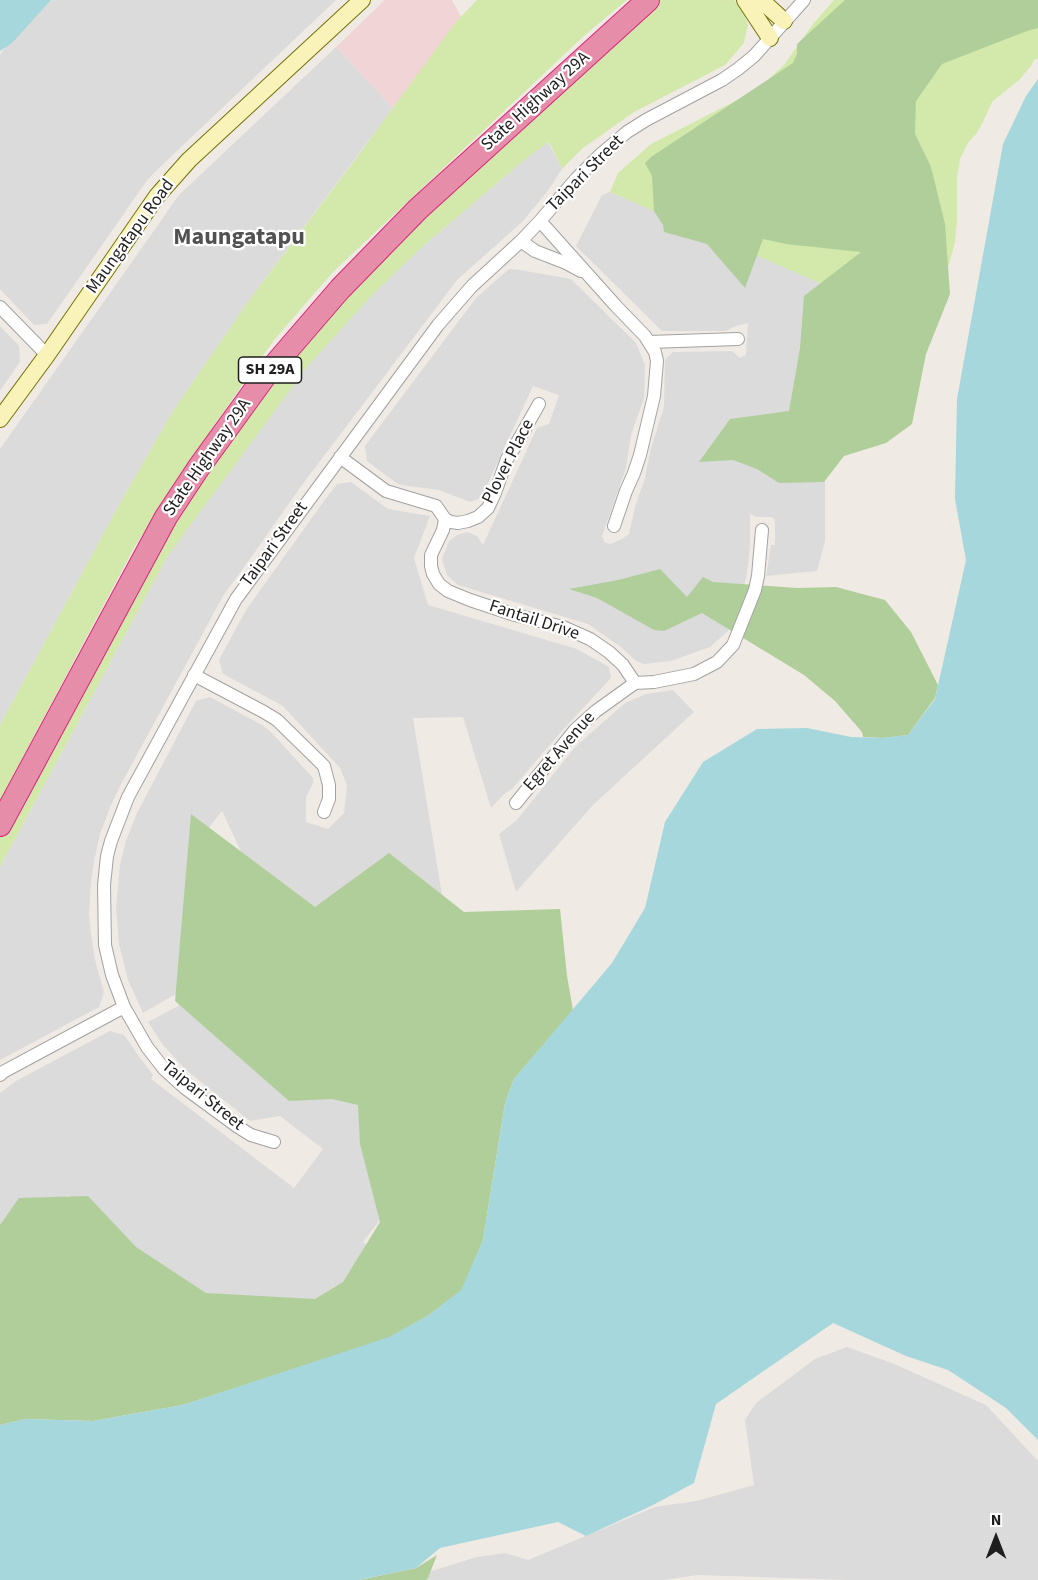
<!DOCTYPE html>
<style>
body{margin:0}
#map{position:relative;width:1038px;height:1580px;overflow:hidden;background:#efeae4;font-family:"Source Sans 3",sans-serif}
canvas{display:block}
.north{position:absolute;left:966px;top:1508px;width:60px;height:60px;-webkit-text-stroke:4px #fff;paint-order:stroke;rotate:0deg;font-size:16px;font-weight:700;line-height:24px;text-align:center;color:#1e1e1e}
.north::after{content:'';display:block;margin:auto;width:21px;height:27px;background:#1e1e1e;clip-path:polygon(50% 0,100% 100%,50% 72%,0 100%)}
</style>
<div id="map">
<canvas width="1038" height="1580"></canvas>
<div class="north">N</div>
</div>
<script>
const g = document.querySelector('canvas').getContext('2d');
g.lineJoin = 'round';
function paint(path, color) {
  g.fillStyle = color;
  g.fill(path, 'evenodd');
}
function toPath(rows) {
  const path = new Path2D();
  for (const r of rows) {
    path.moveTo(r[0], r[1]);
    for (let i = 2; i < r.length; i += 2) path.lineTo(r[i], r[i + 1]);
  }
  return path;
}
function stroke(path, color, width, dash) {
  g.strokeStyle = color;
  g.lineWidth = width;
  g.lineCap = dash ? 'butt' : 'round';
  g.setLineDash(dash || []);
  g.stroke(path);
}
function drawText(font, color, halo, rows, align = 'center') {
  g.font = font + ' "Source Sans 3",sans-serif';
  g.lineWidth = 4.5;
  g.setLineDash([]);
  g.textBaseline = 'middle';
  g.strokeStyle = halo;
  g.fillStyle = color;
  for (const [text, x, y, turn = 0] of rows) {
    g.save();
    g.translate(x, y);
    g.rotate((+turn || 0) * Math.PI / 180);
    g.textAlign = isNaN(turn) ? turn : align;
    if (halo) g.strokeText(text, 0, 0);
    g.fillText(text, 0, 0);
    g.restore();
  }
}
const residential = toPath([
 [51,0,336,0,160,167,148,179,47,324,34,325,0,289,0,55,9,41],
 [336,47,393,108,247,303,173,411,120,503,0,725,0,449,179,195],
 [548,142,562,169,547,192,523,221,457,280,302,485,252,556,223,596,119,788,111,805,100,834,94,861,91,882,89,914,91,934,95,960,104,992,99,1007,0,1060,0,867,167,557,304,369,372,295,423,246,529,156],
 [610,192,848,295,825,375,825,541,817,571,766,576,771,545,775,545,775,520,772,517,757,517,750,514,750,546,747,573,741,600,728,631,710,647,671,661,644,664,636,661,621,647,588,624,458,585,447,575,442,559,449,541,457,535,467,532,477,536,483,545,537,428,549,424,559,395,533,386,481,498,470,502,439,490,401,485,395,482,367,461,365,446,476,298,509,269,520,270,571,279,636,343,645,365,644,398,631,435,626,468,602,536,604,542,610,544,622,539,629,534,635,507,645,478,651,448,664,407,665,360,673,352,732,351,740,358,746,355,748,323,733,327,726,331,662,331,576,246,602,195],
 [0,326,19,346,20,362,0,391],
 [351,482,388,509,430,516,414,558,428,605,577,649,609,667,611,678,560,733,513,788,503,795,491,808,463,717,413,718,442,895,288,919,252,875,222,811,204,834,200,980,143,1013,128,980,119,944,116,908,120,865,126,841,137,813,196,701,210,697,262,725,270,731,313,778,313,783,306,797,306,822,328,829,344,813,347,785,340,768,283,706,223,674,219,660,246,610,324,501,337,484],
 [673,690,694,712,594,804,516,892,499,834,517,820,575,747,625,703,646,694],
 [197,996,378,1094,398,1196,363,1242,378,1253,351,1305,235,1326,69,1196,22,1208,0,1236,0,1093,16,1081,110,1031,124,1035,140,1058,153,1075,151,1079,294,1188,323,1149,280,1116,250,1121,186,1070,163,1045,148,1022],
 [847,1347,892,1363,986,1405,1038,1461,1038,1580,848,1580,698,1575,664,1580,403,1580,477,1557,505,1553,528,1560,655,1507,696,1501,754,1485,745,1420,756,1403,815,1359]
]);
const commercial = toPath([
 [385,0,452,0,461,17,393,108,336,47]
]);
const grass = toPath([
 [477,0,627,0,586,34,332,273,274,340,215,424,135,546,0,800,0,725,120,503,173,411,247,303,354,161,455,23],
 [659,0,734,0,744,14,748,25,744,43,725,65,634,112,583,148,562,169,549,142,529,156,423,246,372,295,307,367,167,557,0,867,0,836,177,511,251,406,344,293,461,181],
 [834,0,1038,0,1038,58,1034,60,1031,66,1019,80,992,102,982,124,976,134,968,143,960,159,957,178,957,220,955,242,950,261,926,329,610,192,618,173,651,144,757,90,784,65,813,24]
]);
const forest = toPath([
 [845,0,1038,0,1038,28,1027,31,942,64,916,101,915,134,931,167,945,224,950,294,926,354,912,424,886,443,844,456,824,482,779,483,757,469,733,460,699,462,730,419,789,411,800,348,804,296,861,252,786,244,763,239,745,288,707,244,664,232,663,225,654,211,652,176,645,163,651,157,793,63,797,54,797,44],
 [660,569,687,597,703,577,713,582,797,588,836,587,885,600,911,632,938,685,935,698,908,735,883,738,863,737,862,732,835,701,804,675,702,613,664,631,654,630,597,598,569,589,618,580],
 [191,814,315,907,389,853,464,912,560,909,567,976,573,1010,514,1079,505,1103,483,1240,462,1290,429,1315,389,1338,183,1405,93,1421,25,1419,0,1425,0,1225,19,1198,88,1196,136,1247,206,1293,315,1299,343,1282,380,1222,360,1144,358,1105,332,1099,289,1101,175,1001],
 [437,1555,428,1578,426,1580,359,1580,416,1568]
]);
const water = toPath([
 [0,0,51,0,12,43,0,51],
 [1038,79,1038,1440,1006,1408,948,1370,906,1356,833,1323,716,1404,694,1483,651,1506,586,1536,558,1522,440,1548,416,1568,359,1580,0,1580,0,1425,25,1419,93,1421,183,1405,389,1337,429,1315,461,1290,483,1240,505,1103,514,1079,612,963,645,908,665,822,703,762,757,729,807,728,851,737,883,738,908,735,935,699,966,560,955,499,957,399,1003,144,1026,96]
]);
const street = toPath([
 [540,221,616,306,645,336,655,352,657,361,654,396,640,455,634,473,626,491,614,526],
 [521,241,535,251,566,263,581,271],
 [0,307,47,355],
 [649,342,738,339],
 [340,457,386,491,436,506,445,519,451,522,458,523,468,521,478,517,488,508,495,493,507,459,514,448,539,404],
 [445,519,443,530,431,555,431,566,433,574,439,584,448,591,470,600,515,615,563,627,590,639,609,652,623,665,635,683,654,682,694,674,717,662,733,645,755,590,758,576,762,530],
 [194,675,264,712,277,720,324,766,329,785,329,799,324,812],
 [516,803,575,730,596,711,635,683],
 [0,1075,3,1072,124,1007],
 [274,1142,251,1135,238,1127,185,1088,164,1069,147,1047,124,1007,112,975,105,945,104,885,107,856,111,841,128,797,236,599,438,325,472,286,521,241,540,221,576,179,601,154,627,132,646,120,722,80,738,69,754,56,804,0]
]);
const secondary = toPath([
 [745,0,770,38],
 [761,0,784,21],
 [0,419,47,355,157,196,189,160,362,0]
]);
const highway = toPath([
 [0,825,166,517,199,467,265,376,340,289,418,209,648,0]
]);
const shields = [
 [270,370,63]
];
const shieldNames = [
 ["SH 29A",270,370]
];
const streetNames = [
 ["State Highway 29A",536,102,-42],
 ["Taipari Street",586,174,-45],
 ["Maungatapu Road",131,237,-54],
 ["State Highway 29A",208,458,-55],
 ["Plover Place",509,462,-63],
 ["Taipari Street",275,545,-54],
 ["Fantail Drive",534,621,18],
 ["Egret Avenue",560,752,-49],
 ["Taipari Street",202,1096,39]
];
const districtNames = [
 ["Maungatapu",239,239]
];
paint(residential, '#dcdbdb');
paint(commercial, '#f0d4d6');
paint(grass, '#d2e9ab');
paint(forest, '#b0ce9a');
paint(water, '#a5d7dc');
stroke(street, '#a2a2a2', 14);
stroke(secondary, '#757206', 18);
stroke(highway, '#d9267b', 24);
stroke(street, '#fff', 12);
stroke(secondary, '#f9f3b9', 16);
stroke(highway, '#e68da9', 22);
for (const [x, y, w] of shields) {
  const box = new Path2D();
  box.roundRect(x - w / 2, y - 13, w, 26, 4.5);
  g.fillStyle = '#fff';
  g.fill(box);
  stroke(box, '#1e1e1e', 1.5);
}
drawText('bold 16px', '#1e1e1e', null, shieldNames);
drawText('18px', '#1e1e1e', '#fff', streetNames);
drawText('bold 24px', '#515151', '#fff', districtNames);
</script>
